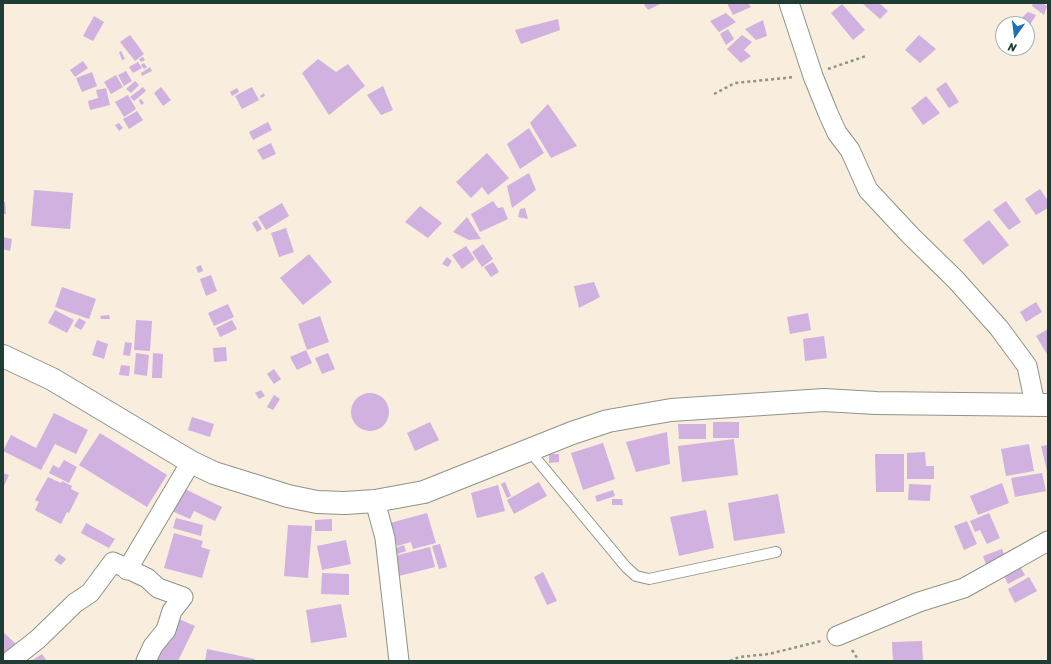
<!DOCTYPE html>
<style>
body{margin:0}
#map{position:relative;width:1051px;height:664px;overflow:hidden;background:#f9eddd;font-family:Sriracha,sans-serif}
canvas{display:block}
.frame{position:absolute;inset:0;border:4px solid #1f3d34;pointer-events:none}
.north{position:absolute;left:995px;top:16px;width:40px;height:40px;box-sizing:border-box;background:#fff;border:1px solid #a5b1ae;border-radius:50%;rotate:194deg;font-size:11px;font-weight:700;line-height:16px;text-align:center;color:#1f3d34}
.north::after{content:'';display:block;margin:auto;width:14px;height:18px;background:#1f6fb2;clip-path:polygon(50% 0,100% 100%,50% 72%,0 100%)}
</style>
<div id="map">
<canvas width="1051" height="664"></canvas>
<div class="frame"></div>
<div class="north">N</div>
</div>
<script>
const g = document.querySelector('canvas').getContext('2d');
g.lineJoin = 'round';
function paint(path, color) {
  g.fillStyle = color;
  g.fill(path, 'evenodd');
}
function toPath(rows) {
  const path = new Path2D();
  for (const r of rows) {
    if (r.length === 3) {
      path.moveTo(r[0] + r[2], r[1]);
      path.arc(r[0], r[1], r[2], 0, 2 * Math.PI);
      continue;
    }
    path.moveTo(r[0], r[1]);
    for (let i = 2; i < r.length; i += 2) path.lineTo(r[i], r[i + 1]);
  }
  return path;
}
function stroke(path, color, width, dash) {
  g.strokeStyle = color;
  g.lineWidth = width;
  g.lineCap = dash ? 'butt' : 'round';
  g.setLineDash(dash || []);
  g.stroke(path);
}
const building = toPath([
 [643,3,662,3,648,10],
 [727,3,748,3,751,7,733,15],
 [862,3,879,3,888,11,880,19],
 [1033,3,1042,3,1047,6,1044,15,1032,6],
 [842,4,865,30,853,40,831,13],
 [1028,12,1036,15,1027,30,1027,24,1015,24],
 [726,13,736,22,719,32,710,21],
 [94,16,104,22,93,41,83,36],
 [558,19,560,30,521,44,515,30],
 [763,20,767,36,756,40,745,29],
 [728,29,734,39,726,45,720,34],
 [130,35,144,54,135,61,120,42],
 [742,35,752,42,744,50,751,56,741,63,727,49],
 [919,35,936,49,920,63,905,50],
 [121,51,125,59,122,60,119,52],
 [143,57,145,60,141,62,139,59],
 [318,59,336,72,348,64,365,86,329,115,302,73],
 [83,61,88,68,75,77,70,70],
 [138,62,142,68,133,73,129,67],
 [144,63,147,67,144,69,141,65],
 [150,67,152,71,142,76,141,73],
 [126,71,132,81,124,86,118,75],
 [92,72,97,86,82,92,76,78],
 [116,75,123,87,111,94,104,82],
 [135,81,139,85,131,93,126,89],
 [946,82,959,102,949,108,936,89],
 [383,86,393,110,381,115,367,95],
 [143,87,146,91,134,101,130,97],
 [161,87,171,100,163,106,154,93],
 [252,87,259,100,242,109,235,96],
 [106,88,110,105,90,110,88,101,98,98,96,90],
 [237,88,239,92,232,96,230,92],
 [264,93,265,96,261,98,260,96],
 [128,95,136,109,124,117,115,102],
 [926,96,940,113,923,125,911,108],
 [141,99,144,103,141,105,139,100],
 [548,104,577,146,551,158,530,123],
 [137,111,143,120,129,129,123,119],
 [268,122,272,130,253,140,249,132],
 [119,123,123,128,119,131,115,125],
 [529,128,544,153,520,169,507,144],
 [271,143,276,154,263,160,257,150],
 [487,153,509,178,488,195,482,187,471,198,456,182],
 [529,173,536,190,512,208,507,186],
 [1040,189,1048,201,1048,208,1036,215,1025,199],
 [34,190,73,193,70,229,31,226],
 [493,201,498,208,503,207,508,219,480,232,471,214],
 [1006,201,1021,222,1009,230,993,210],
 [3,202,5,202,6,214,3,214],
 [282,203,289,216,266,230,258,217],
 [420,206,442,223,428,238,405,222],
 [525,208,528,219,518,217,520,209],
 [467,217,481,239,469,240,453,232],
 [257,220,262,229,257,232,252,223],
 [989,220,1009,245,983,265,963,240],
 [286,228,294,252,279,257,271,233],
 [3,237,12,239,10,251,3,249],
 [483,244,493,259,482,267,472,252],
 [466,246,475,259,462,269,452,255],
 [309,254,332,282,303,305,280,278],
 [447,257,452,261,448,267,442,264],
 [493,262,499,272,491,277,484,267],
 [201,265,203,271,198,273,196,267],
 [211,275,217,291,206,296,200,279],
 [594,282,600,297,579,308,574,286],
 [62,287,96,299,89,319,55,307],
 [1036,302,1042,312,1026,322,1020,312],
 [228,304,234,317,214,326,208,313],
 [55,310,74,320,67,333,48,323],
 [808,313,811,330,790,334,787,317],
 [109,315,110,319,101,319,100,316],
 [320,316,329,342,307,350,298,324],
 [79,318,86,322,81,330,74,326],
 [136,320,152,321,150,351,134,350],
 [232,320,237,329,220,337,216,328],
 [1048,329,1048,353,1047,354,1036,336],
 [824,336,827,358,805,361,803,339],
 [97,340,108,344,104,359,92,355],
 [125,342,132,343,130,356,123,355],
 [226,347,227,361,214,362,213,348],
 [306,350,312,363,297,370,290,357],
 [136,353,149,355,147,376,134,374],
 [153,353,163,354,162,378,152,378],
 [328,353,335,369,322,374,315,358],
 [121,365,130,366,129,376,119,375],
 [274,369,281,379,274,384,267,374],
 [261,390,265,396,259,399,255,393],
 [370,412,19],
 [274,395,280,399,273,410,267,407],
 [54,413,88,430,76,454,55,444,41,470,3,451,11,435,36,448],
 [192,417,214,424,210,437,188,430],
 [430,422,439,440,415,451,407,433],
 [713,422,739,422,739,438,713,438],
 [678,424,706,424,706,439,679,439],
 [667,432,670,464,636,472,626,442],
 [100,433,167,475,147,507,79,465],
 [734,439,738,475,682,482,678,446],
 [603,443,615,479,583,490,571,453],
 [1029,444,1034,471,1006,476,1001,449],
 [1048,445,1048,471,1047,471,1041,446],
 [925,452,926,466,934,466,934,479,907,479,907,453],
 [549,454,559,454,559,462,549,463],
 [875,454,904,454,904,492,876,492],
 [64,460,77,467,69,483,49,473,53,465,59,468],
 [3,473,9,475,3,488],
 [1042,473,1046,491,1015,497,1011,478],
 [48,477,61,483,62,481,72,486,71,489,79,493,69,513,67,512,61,524,35,510,39,502,35,500],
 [505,482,511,496,507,498,501,484],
 [539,482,547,496,514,514,507,500],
 [1002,483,1009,503,978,515,970,496],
 [909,484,931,485,930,501,908,500],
 [498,485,505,511,477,518,471,493],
 [183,488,222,507,215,521,194,511,190,519,172,511],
 [613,490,615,496,597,502,595,496],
 [778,494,785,533,734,541,728,503],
 [612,499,622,499,623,505,612,505],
 [706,510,714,548,679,556,670,517],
 [427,513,436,543,413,549,411,542,397,546,390,523],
 [989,513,1000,538,987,544,980,530,975,532,970,521],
 [176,518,203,525,201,536,173,528],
 [332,519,332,531,315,531,315,520],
 [967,521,977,544,964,550,954,526],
 [86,523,115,539,109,548,81,533],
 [288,525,312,526,308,578,284,576],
 [174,533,203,541,201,547,210,550,202,578,164,568],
 [346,540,351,564,322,570,317,546],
 [440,544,447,567,439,569,432,546],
 [404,545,406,551,392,556,390,550],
 [430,547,435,567,399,576,394,556],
 [1002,549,1006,560,987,567,983,556],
 [59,554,66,559,61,565,54,560],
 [1018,563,1025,575,1008,584,1002,572],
 [543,572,557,601,547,605,534,577],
 [322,573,349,574,349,595,321,594],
 [1029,577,1037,591,1015,603,1008,589],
 [341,604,347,637,311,643,306,610],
 [179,619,195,626,178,661,146,661],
 [3,632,16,644,3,657],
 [922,641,923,661,893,661,892,642],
 [207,649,255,659,255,661,205,661],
 [42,654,47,661,31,661]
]);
const path = toPath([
 [828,69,866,56],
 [714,94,735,83,795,77],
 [852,650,859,661],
 [730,661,739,657,769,654,821,641]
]);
const service = toPath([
 [528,449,626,567,636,576,649,579,776,552]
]);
const minor = toPath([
 [789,3,813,76,828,113,837,133,850,150,868,190,911,236,956,280,999,328,1027,366,1035,404],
 [375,501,385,538,399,661],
 [127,570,191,462],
 [837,636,919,602,964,588,1048,541],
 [10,661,38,639,75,603,90,593,113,562,147,578,158,588,183,597,172,611,166,630,153,646,146,661]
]);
const secondary = toPath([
 [3,356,52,379,191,462,214,473,288,496,317,502,345,503,375,501,424,492,572,433,608,421,671,410,824,400,876,403,1048,405]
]);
paint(building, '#d0b1df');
stroke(service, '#8c9588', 12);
stroke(minor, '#8c9588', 21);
stroke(secondary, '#8c9588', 24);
stroke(path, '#8c9588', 2.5, [3, 3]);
stroke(service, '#fff', 10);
stroke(minor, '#fff', 19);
stroke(secondary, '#fff', 22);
</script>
